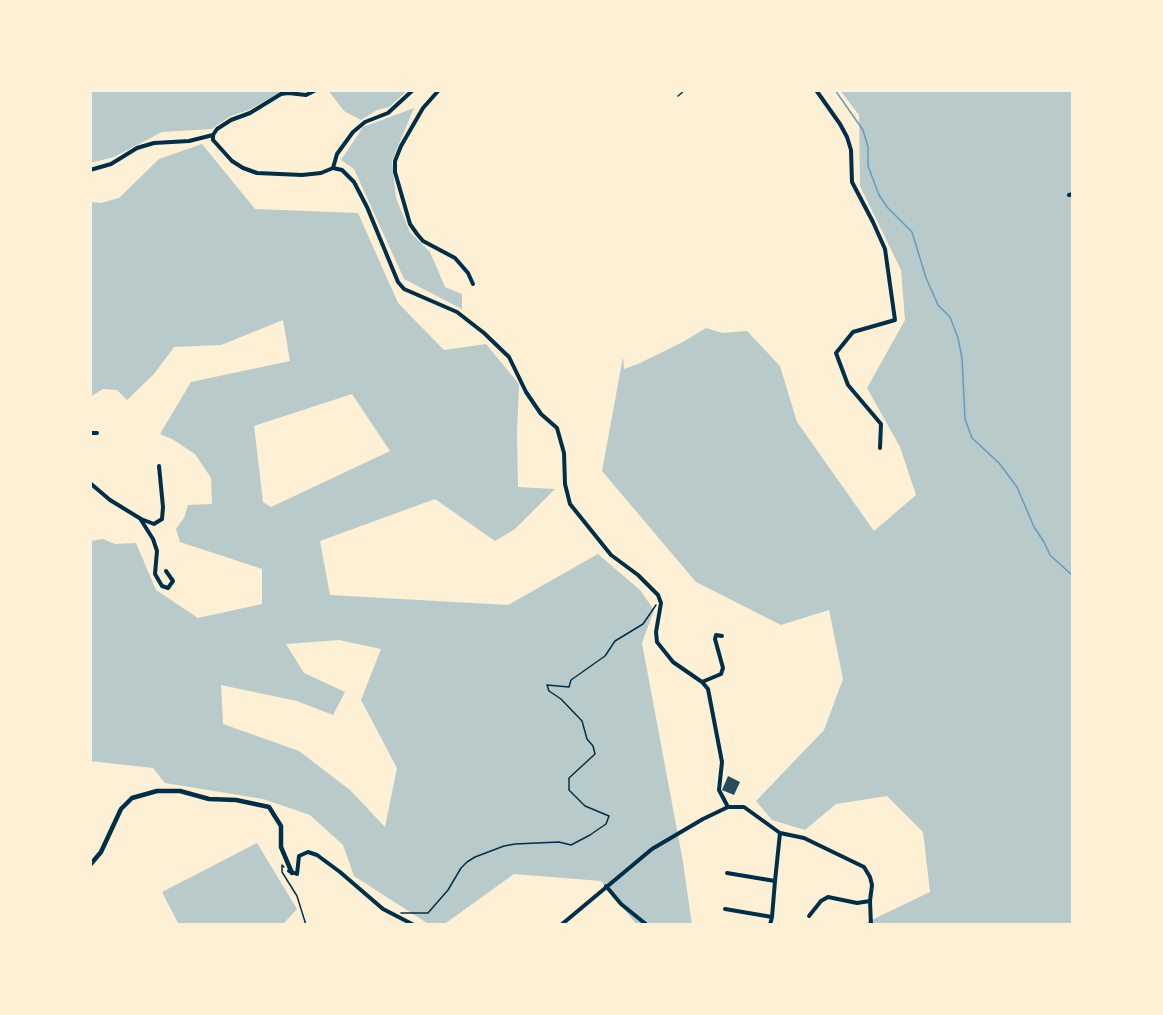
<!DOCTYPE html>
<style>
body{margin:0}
#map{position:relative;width:1163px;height:1015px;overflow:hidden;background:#fdf0d5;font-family:Barlow,sans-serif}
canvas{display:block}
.frame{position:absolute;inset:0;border:92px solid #fdf0d5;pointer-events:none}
</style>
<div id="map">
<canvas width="1163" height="1015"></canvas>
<div class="frame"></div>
</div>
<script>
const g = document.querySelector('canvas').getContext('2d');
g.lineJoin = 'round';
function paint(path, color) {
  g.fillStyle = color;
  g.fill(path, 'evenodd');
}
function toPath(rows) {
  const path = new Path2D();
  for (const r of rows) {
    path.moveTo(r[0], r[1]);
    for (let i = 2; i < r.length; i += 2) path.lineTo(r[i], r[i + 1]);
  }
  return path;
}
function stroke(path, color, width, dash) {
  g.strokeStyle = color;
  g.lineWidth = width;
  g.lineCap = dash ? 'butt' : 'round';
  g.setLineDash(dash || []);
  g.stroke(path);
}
const green = toPath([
 [90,90,284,90,249,110,231,116,211,129,162,132,114,157,90,163],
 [328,90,408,90,389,107,377,110,361,120,344,111],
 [840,90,1073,90,1073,925,861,925,930,892,923,832,887,796,836,804,805,830,772,820,756,801,824,730,843,679,829,610,781,625,696,582,602,471,623,357,624,369,638,364,683,342,706,328,722,333,747,331,780,366,797,422,874,531,916,495,900,447,867,388,905,320,901,270,860,186,859,115],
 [414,108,392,161,396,198,410,232,430,252,445,287,462,294,462,309,404,279,354,169,341,160,363,127],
 [202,144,255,209,358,213,398,303,444,350,486,344,519,384,517,433,518,487,555,489,515,529,495,541,435,499,320,541,330,595,508,605,598,554,640,590,654,610,642,643,683,862,692,925,637,925,601,881,514,874,443,925,430,925,354,876,343,845,310,815,263,799,165,783,153,768,90,761,90,541,103,539,115,544,136,543,156,590,198,618,262,604,262,569,180,542,176,529,184,518,188,505,212,504,211,478,195,454,172,439,160,434,191,382,290,361,283,320,221,345,174,347,154,374,127,400,117,390,103,389,90,397,90,202,101,203,119,198,159,159],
 [352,394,390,451,271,507,263,502,254,426],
 [339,640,381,649,361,700,397,768,385,827,350,790,299,751,223,724,221,685,297,701,333,715,345,692,304,673,286,644],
 [257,843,297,909,284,923,285,925,179,925,162,892]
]);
const stream = toPath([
 [835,90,863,130,868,147,868,166,879,195,887,207,912,232,926,278,938,305,950,317,958,338,962,358,965,419,972,438,999,463,1017,487,1034,527,1044,542,1050,555,1073,576]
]);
const building = toPath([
 [728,776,740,782,734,795,722,790]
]);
const path = toPath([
 [284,867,282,865,282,872,297,896,306,925],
 [401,913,428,913,448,890,461,868,467,862,475,857,504,846,515,844,559,842,571,845,590,835,606,824,609,816,585,806,569,790,569,778,595,754,593,746,587,739,582,721,561,699,549,691,547,685,569,687,571,680,605,656,615,641,643,624,656,605]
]);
const service = toPath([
 [678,96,685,90]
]);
const minor = toPath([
 [316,90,306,95,288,93,281,94,250,113,231,120,217,129,213,135,213,140,232,161,243,168,257,173,302,175,321,173,333,168,342,170,354,182,367,207,398,282,404,289,457,312,484,333,509,357,526,392,541,414,557,428,564,453,565,484,570,504,611,555,638,575,658,595,661,603,656,632,657,642,673,662,702,682,708,689,722,762,719,790,728,807],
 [439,90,423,108,401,146,395,161,395,172,410,224,417,234,423,241,455,258,468,273,473,284],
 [816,90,840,124,847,137,851,150,852,182,873,222,885,249,895,320,853,332,836,353,848,385,881,424,880,448],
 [333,168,337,154,353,132,365,122,388,113,413,90],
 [90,170,111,164,137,148,154,143,189,141,213,135],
 [1069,195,1073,194],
 [90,433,97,433],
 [90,483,110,500,141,519,154,524,162,519,163,507,159,466],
 [141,520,153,539,157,551,155,574,162,586,168,588,173,581,166,571],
 [702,682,721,674,723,668,715,639,716,635,722,636],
 [289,871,297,874,299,856,308,852,317,855,340,872,383,909,414,925],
 [727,873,775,881,780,833],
 [606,886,621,904,647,925],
 [725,909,772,917],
 [809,916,821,901,828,897,857,903,870,901],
 [561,925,652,849,703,819,728,807,744,807,780,833,804,838,864,867,870,877,872,885,870,901,871,925],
 [770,925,772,917,775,881]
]);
const tertiary = toPath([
 [90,865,101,852,121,809,132,798,157,791,180,791,209,799,236,800,269,807,281,826,281,847,292,873]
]);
paint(green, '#b9caca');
stroke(stream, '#669bbc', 1.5);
paint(building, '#264d5e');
stroke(path, '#003049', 1.5);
stroke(service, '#003049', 1.5);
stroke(minor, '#003049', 4);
stroke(tertiary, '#003049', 4.5);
</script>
